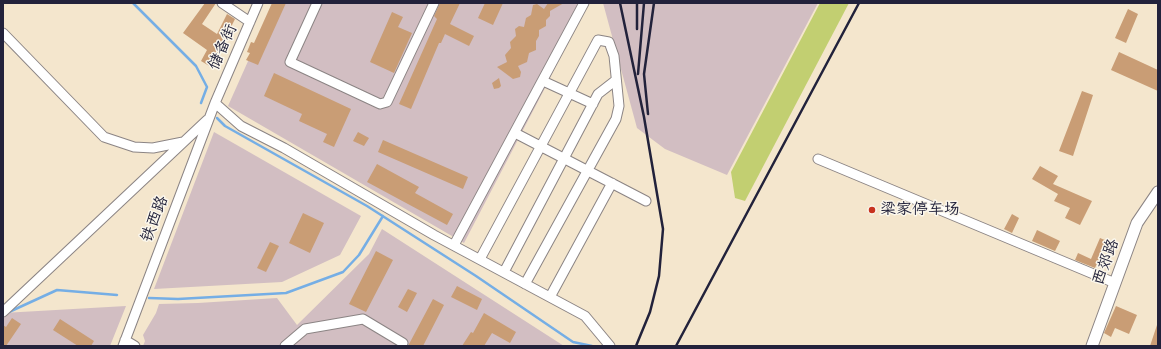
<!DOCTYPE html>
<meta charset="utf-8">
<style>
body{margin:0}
#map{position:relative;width:1161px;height:349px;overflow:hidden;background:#f4e6cd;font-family:Caveat,sans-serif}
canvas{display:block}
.frame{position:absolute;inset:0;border:4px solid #22223b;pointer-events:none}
</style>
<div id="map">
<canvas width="1161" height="349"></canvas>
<div class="frame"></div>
</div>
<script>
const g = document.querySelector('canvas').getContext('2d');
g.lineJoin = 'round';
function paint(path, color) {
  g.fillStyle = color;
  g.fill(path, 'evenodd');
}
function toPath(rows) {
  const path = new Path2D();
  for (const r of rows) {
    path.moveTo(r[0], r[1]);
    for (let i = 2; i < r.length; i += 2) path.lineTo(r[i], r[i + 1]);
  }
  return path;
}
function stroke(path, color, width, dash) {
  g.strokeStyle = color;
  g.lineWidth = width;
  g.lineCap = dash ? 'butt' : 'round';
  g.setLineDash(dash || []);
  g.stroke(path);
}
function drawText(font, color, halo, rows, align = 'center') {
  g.font = font + ' Caveat,"LXGW WenKai TC",sans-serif';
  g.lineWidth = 3;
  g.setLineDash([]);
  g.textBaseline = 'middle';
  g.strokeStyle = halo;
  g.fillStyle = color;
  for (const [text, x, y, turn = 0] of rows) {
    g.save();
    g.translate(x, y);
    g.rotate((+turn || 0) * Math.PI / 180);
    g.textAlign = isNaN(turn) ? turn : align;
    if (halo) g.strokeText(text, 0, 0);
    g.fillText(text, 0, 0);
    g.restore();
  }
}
const industrial = toPath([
 [274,3,586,3,545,88,464,243,228,106],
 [603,3,818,3,727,175,665,149,637,128],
 [214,132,361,216,340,255,282,282,154,289],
 [382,229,564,346,143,346,145,341,143,335,156,313,159,304,198,303,277,298,297,325,369,254],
 [126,306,110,346,3,346,3,313]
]);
const green = toPath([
 [820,3,849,3,745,201,735,198,731,172]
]);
const stream = toPath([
 [133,3,196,66,207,87,201,103],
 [217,118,225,126,367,206,476,276,573,342,592,346],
 [149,298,178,299,286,293,343,272,359,255,383,216],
 [9,312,57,290,117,295]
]);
const building = toPath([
 [205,3,216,3,202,24,217,34,227,14,235,19,211,67,201,61,207,50,183,33],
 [272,3,286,3,258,65,246,60,250,53,247,52,251,42,254,43],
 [440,3,460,3,450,24,474,36,469,46,445,34,441,43,439,43,411,109,399,104,437,19,434,16],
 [485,3,503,3,493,25,478,18],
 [548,3,564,3,550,11,550,16,546,20,546,26,539,30,539,36,536,41,536,50,529,53,527,62,518,66,521,72,520,77,513,79,497,67,507,62,505,55,511,48,510,42,516,36,515,29,519,26,524,27,526,18,531,15,533,5,537,4,544,9],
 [1128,9,1138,14,1126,43,1115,38],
 [392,12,403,17,398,27,412,33,394,73,370,62],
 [1119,52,1158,70,1158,91,1111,70],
 [274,73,351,109,334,147,323,142,327,134,299,121,302,114,264,96],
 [499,78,501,86,499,88,494,89,492,83],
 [1082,91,1093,95,1073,156,1059,151],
 [358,132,369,138,364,146,353,141],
 [383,140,468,177,463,189,378,152],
 [377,164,419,187,415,193,453,214,447,225,367,182],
 [1040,166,1058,176,1053,184,1092,201,1080,225,1065,218,1070,208,1054,201,1058,194,1032,179],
 [303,213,324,223,310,253,289,243],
 [1012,214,1019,218,1012,233,1004,229],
 [1037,230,1060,241,1055,251,1032,241],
 [1100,238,1107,241,1095,268,1075,260,1078,253,1091,259],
 [270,242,279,246,266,272,257,268],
 [376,251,393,260,366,312,349,304],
 [457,286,482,299,477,310,451,297],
 [408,289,417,293,407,312,398,307],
 [433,299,444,305,423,346,408,346],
 [1116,306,1137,315,1129,334,1115,328,1111,337,1104,333],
 [484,313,516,332,510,343,492,333,484,346,462,346,471,332,473,333],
 [12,318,21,324,6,346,3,346,3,325,6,327],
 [60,319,94,341,91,346,78,346,53,330],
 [1157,325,1158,346,1150,346]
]);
const minor = toPath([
 [222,3,250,22],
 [317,3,290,62,380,104,387,102,434,3],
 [3,33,104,137,134,147,153,148,183,142],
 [543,81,593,104],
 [215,103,241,126,284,148,434,235,585,316,610,346],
 [515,133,646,201],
 [818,159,1115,283],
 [454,245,584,3],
 [480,259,598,40,609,42,614,56,619,106,616,119,525,284],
 [504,272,598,94,616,80],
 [550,297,612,183],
 [3,312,207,120],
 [125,340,135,346],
 [123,346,215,103,258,3],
 [285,346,305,329,363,319,403,343]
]);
const major = toPath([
 [1092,346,1137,223,1158,192]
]);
const rail = toPath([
 [620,3,644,117,663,229,659,276,650,312,636,346],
 [637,29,637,3],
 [638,74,644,3],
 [648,114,644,74,654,3],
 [676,346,859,3]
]);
const markers = [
 [872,210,4,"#c8321e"]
];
const streetNames = [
 ["储备街",223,47,-66],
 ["铁西路",155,219,-69],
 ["西郊路",1106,262,-70]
];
const poiNames = [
 ["梁家停车场",880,210]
];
paint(industrial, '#d2bec2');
paint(green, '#c2cf71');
stroke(stream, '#75aee5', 2.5);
paint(building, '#c99d75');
stroke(minor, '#8b8484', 11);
stroke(major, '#8b8484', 13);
stroke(minor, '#fff', 9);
stroke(major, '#fff', 11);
stroke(rail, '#22223b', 2.5);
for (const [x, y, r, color] of markers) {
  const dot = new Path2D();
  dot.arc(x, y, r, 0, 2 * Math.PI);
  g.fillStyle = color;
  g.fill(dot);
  stroke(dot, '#fbf7ec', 1.5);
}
drawText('16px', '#22223b', '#fbf7ec', streetNames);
drawText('16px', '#22223b', '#fbf7ec', poiNames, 'left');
</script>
